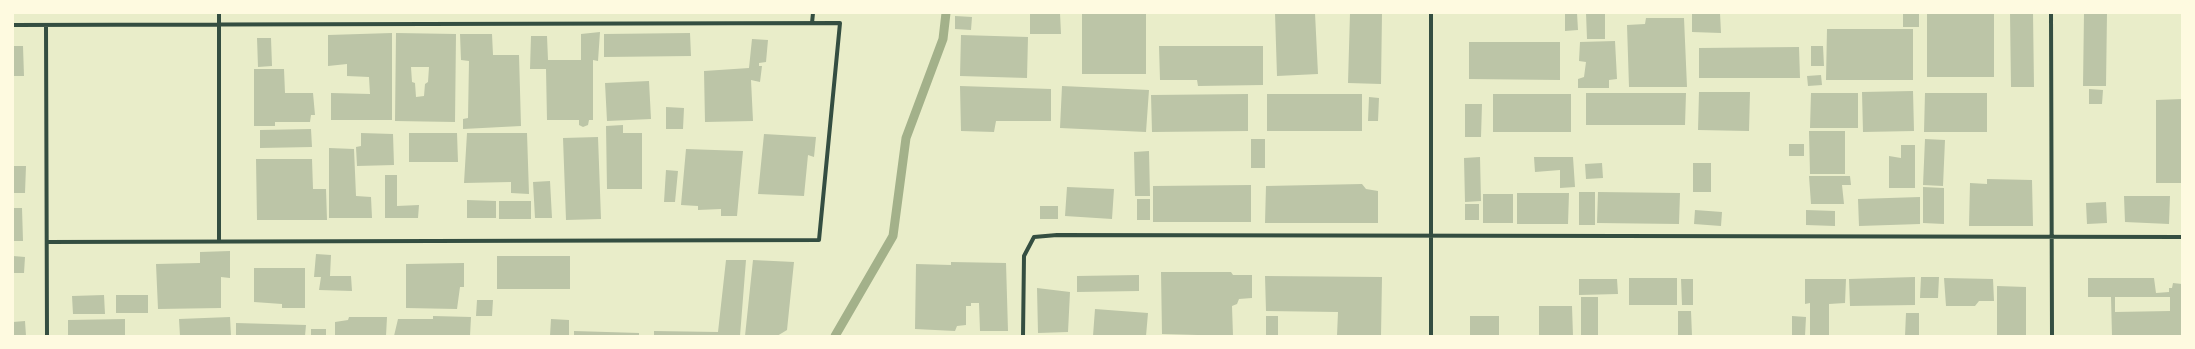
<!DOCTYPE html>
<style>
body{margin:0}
#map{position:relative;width:2195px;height:349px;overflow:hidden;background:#e9edc9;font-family:Inter,sans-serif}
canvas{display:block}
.frame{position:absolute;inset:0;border:14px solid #fefae0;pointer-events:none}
</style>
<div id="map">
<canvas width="2195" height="349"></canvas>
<div class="frame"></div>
</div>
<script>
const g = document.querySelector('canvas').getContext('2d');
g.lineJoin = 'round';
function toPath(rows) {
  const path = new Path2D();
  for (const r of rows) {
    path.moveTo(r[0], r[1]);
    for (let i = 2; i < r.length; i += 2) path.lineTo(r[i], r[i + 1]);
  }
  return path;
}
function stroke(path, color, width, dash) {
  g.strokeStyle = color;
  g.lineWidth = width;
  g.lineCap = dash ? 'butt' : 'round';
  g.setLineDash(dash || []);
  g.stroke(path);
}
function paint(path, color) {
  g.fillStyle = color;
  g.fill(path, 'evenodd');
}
const stream = toPath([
 [835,336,893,236,906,138,943,39,946,13]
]);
const building = toPath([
 [1030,13,1060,13,1061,34,1030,34],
 [1082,13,1146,13,1146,74,1082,74],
 [1275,13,1315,13,1318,74,1277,76],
 [1350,13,1382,13,1381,84,1348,83],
 [1565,13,1577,13,1578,30,1565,31],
 [1586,13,1605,13,1605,39,1587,39],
 [1692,13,1720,13,1721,33,1692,32],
 [1903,13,1919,13,1919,27,1903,27],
 [1927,13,1994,13,1994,77,1927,77],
 [2010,13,2033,13,2034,87,2011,87],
 [2084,13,2107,13,2106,86,2083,86],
 [955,16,972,17,971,30,955,29],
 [1646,18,1684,18,1687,87,1629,87,1627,25,1645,24],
 [1827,29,1913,29,1913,80,1826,80],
 [600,32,598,61,593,60,593,120,589,120,588,125,583,127,579,125,579,120,547,120,546,69,530,69,531,36,547,36,548,60,581,60,581,34],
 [392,33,392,120,331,120,331,93,370,94,369,77,347,76,347,64,328,66,328,35],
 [396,33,456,34,455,122,395,121],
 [411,67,429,67,428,82,425,84,424,96,416,97,415,83,412,82],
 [690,33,691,56,604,57,604,34],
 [460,34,492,34,493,55,519,55,521,126,463,129,463,119,468,118,469,61,461,60],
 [961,35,1028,37,1027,78,960,76],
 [257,38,271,38,272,66,258,67],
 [752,39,768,40,766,62,759,63,759,66,762,66,760,82,751,80,753,121,705,122,704,71,749,68],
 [1615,41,1617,79,1609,80,1609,88,1578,88,1578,79,1584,77,1586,62,1579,61,1580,42],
 [1469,42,1560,42,1560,80,1469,79],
 [13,46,23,46,24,76,13,76],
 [1159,46,1263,46,1263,85,1198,86,1197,80,1160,80],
 [1811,46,1823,46,1824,66,1811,66],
 [1799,47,1800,78,1699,78,1699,48],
 [254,69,284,69,285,93,313,93,315,115,311,115,310,122,275,122,275,126,254,126],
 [1821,75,1822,85,1808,86,1807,76],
 [649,81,651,119,607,121,605,83],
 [960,86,1051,89,1051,121,996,121,994,132,961,131],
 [1062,86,1149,90,1146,132,1060,128],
 [2089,89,2103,90,2102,104,2089,104],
 [1913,91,1914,131,1863,132,1862,92],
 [1699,92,1750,92,1749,131,1698,130],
 [1586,93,1686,93,1685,125,1586,125],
 [1811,93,1858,93,1858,128,1810,128],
 [1925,93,1987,93,1987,132,1924,132],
 [1248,94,1248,131,1152,132,1151,95],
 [1267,94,1362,94,1362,131,1267,131],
 [1493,94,1571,94,1571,132,1493,132],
 [1369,97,1379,98,1378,121,1368,121],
 [2182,99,2182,183,2156,183,2156,100],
 [1465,104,1482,104,1481,137,1465,137],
 [666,107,684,108,683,129,666,129],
 [623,125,623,133,642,133,642,189,607,189,606,126],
 [311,129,312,147,260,148,260,130],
 [1809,131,1845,131,1845,174,1810,174],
 [361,133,393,134,394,165,357,166,356,147,361,146],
 [409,133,457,133,458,162,409,162],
 [467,133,527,133,529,194,511,193,511,182,464,183],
 [764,134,816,137,814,157,808,155,804,196,758,194],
 [598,137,601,219,566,220,563,138],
 [1251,139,1265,139,1265,168,1251,168],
 [1925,139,1945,140,1943,186,1923,185],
 [1789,144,1804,144,1804,156,1789,156],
 [1901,145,1915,145,1915,188,1889,188,1889,156,1901,158],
 [329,148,354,149,356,196,371,197,372,218,329,218],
 [686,149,743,151,737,216,721,216,721,209,698,210,698,206,681,205],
 [1149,151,1150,196,1135,196,1134,152],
 [1480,157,1481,201,1465,202,1464,158],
 [1534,157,1573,157,1575,187,1560,188,1560,170,1535,172],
 [256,159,312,159,313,189,326,189,327,220,257,220],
 [1602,163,1603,178,1586,179,1585,164],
 [1693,163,1711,163,1711,192,1693,192],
 [13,166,26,166,25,193,13,193],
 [666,170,678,171,675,202,664,202],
 [385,175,397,175,397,206,419,205,418,218,385,218],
 [1809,176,1850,176,1851,185,1842,185,1844,204,1811,204],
 [1987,179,2032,180,2033,226,1969,226,1970,183,1987,184],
 [550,181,552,218,535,218,533,182],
 [1362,184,1366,189,1378,191,1378,223,1265,223,1266,186],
 [1251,185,1251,222,1153,222,1153,186],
 [1067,187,1114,189,1112,219,1065,216],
 [1923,187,1944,188,1944,224,1923,223],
 [1579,192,1595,192,1595,225,1579,225],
 [1598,192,1680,193,1679,224,1597,223],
 [1517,193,1569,193,1568,224,1517,224],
 [1483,194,1513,194,1513,223,1483,223],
 [2124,196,2170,196,2169,224,2125,222],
 [1920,197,1920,224,1859,226,1858,199],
 [1137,199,1150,199,1150,220,1137,220],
 [467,200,496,201,496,218,467,218],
 [499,201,531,201,531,219,499,219],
 [2106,202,2107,223,2087,224,2086,203],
 [1465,204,1479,204,1479,220,1465,220],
 [1040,206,1058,206,1058,219,1040,219],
 [13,208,22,208,23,241,13,241],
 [1695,210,1722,212,1721,226,1694,224],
 [1806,210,1835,211,1835,226,1806,225],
 [230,251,230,278,221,277,221,308,158,309,156,264,200,263,200,252],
 [316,254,331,255,330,276,351,276,352,291,319,290,321,277,314,277],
 [13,256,25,257,24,273,13,273],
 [497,256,570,256,570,289,497,289],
 [726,260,746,260,740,336,654,336,654,331,718,332],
 [753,260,794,262,787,330,777,336,745,336],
 [951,262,1006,263,1008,331,980,331,979,303,971,303,971,306,966,306,966,325,957,326,955,331,915,329,916,264,951,265],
 [464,263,464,287,460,287,457,309,406,308,406,264],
 [254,268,305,268,305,308,282,308,282,304,254,302],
 [1161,272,1231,272,1233,275,1252,275,1252,298,1239,299,1237,304,1232,306,1233,336,1162,334],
 [1139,275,1139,291,1077,292,1077,276],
 [1265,276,1382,277,1381,336,1337,336,1338,312,1266,311],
 [1915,277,1915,305,1850,306,1849,279],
 [1921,277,1939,277,1938,298,1920,298],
 [1629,278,1677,278,1677,305,1629,305],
 [1944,278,1993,279,1994,301,1979,301,1975,306,1946,306],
 [2088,278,2154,278,2156,293,2169,292,2169,288,2172,288,2173,283,2182,284,2182,336,2112,336,2111,297,2088,297],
 [2115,297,2170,297,2170,311,2115,312],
 [1579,279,1617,279,1618,294,1579,295],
 [1681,279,1693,279,1693,305,1682,305],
 [1805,279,1846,279,1845,303,1829,304,1829,336,1810,336,1810,303,1805,304],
 [1997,286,2026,287,2026,336,1997,336],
 [1037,288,1070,292,1068,332,1038,333],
 [104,295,105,314,73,314,72,296],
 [116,295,148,295,148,313,116,313],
 [1581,297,1598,297,1598,336,1581,336],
 [477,300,493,300,492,316,476,316],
 [1539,306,1572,306,1573,336,1539,336],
 [1095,309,1148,313,1146,336,1093,336],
 [1678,311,1691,311,1692,336,1678,336],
 [1906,313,1919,313,1919,336,1905,336],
 [433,316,471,317,470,336,394,336,398,319,433,319],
 [1266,316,1278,316,1278,336,1266,336],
 [1470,316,1499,316,1499,336,1470,336],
 [1792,316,1806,317,1805,336,1792,336],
 [230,317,231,336,180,336,179,319],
 [349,317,387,317,386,336,335,336,335,322,348,320],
 [125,319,125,336,68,336,68,320],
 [551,319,569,320,569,336,550,336],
 [25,321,26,336,13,336,13,322],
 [236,323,306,325,305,336,236,336],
 [311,329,326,329,326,336,311,336],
 [574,331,639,333,639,336,574,336]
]);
const minor = toPath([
 [219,13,219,241],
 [1431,13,1431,336],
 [2051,13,2052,336],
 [812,23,813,13],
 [13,25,840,23,819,240,47,242],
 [46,25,47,336],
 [1023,336,1024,256,1034,237,1057,235,2182,237]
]);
stroke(stream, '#a3b18a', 9);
paint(building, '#bcc5a7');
stroke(minor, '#344e41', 4);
</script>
